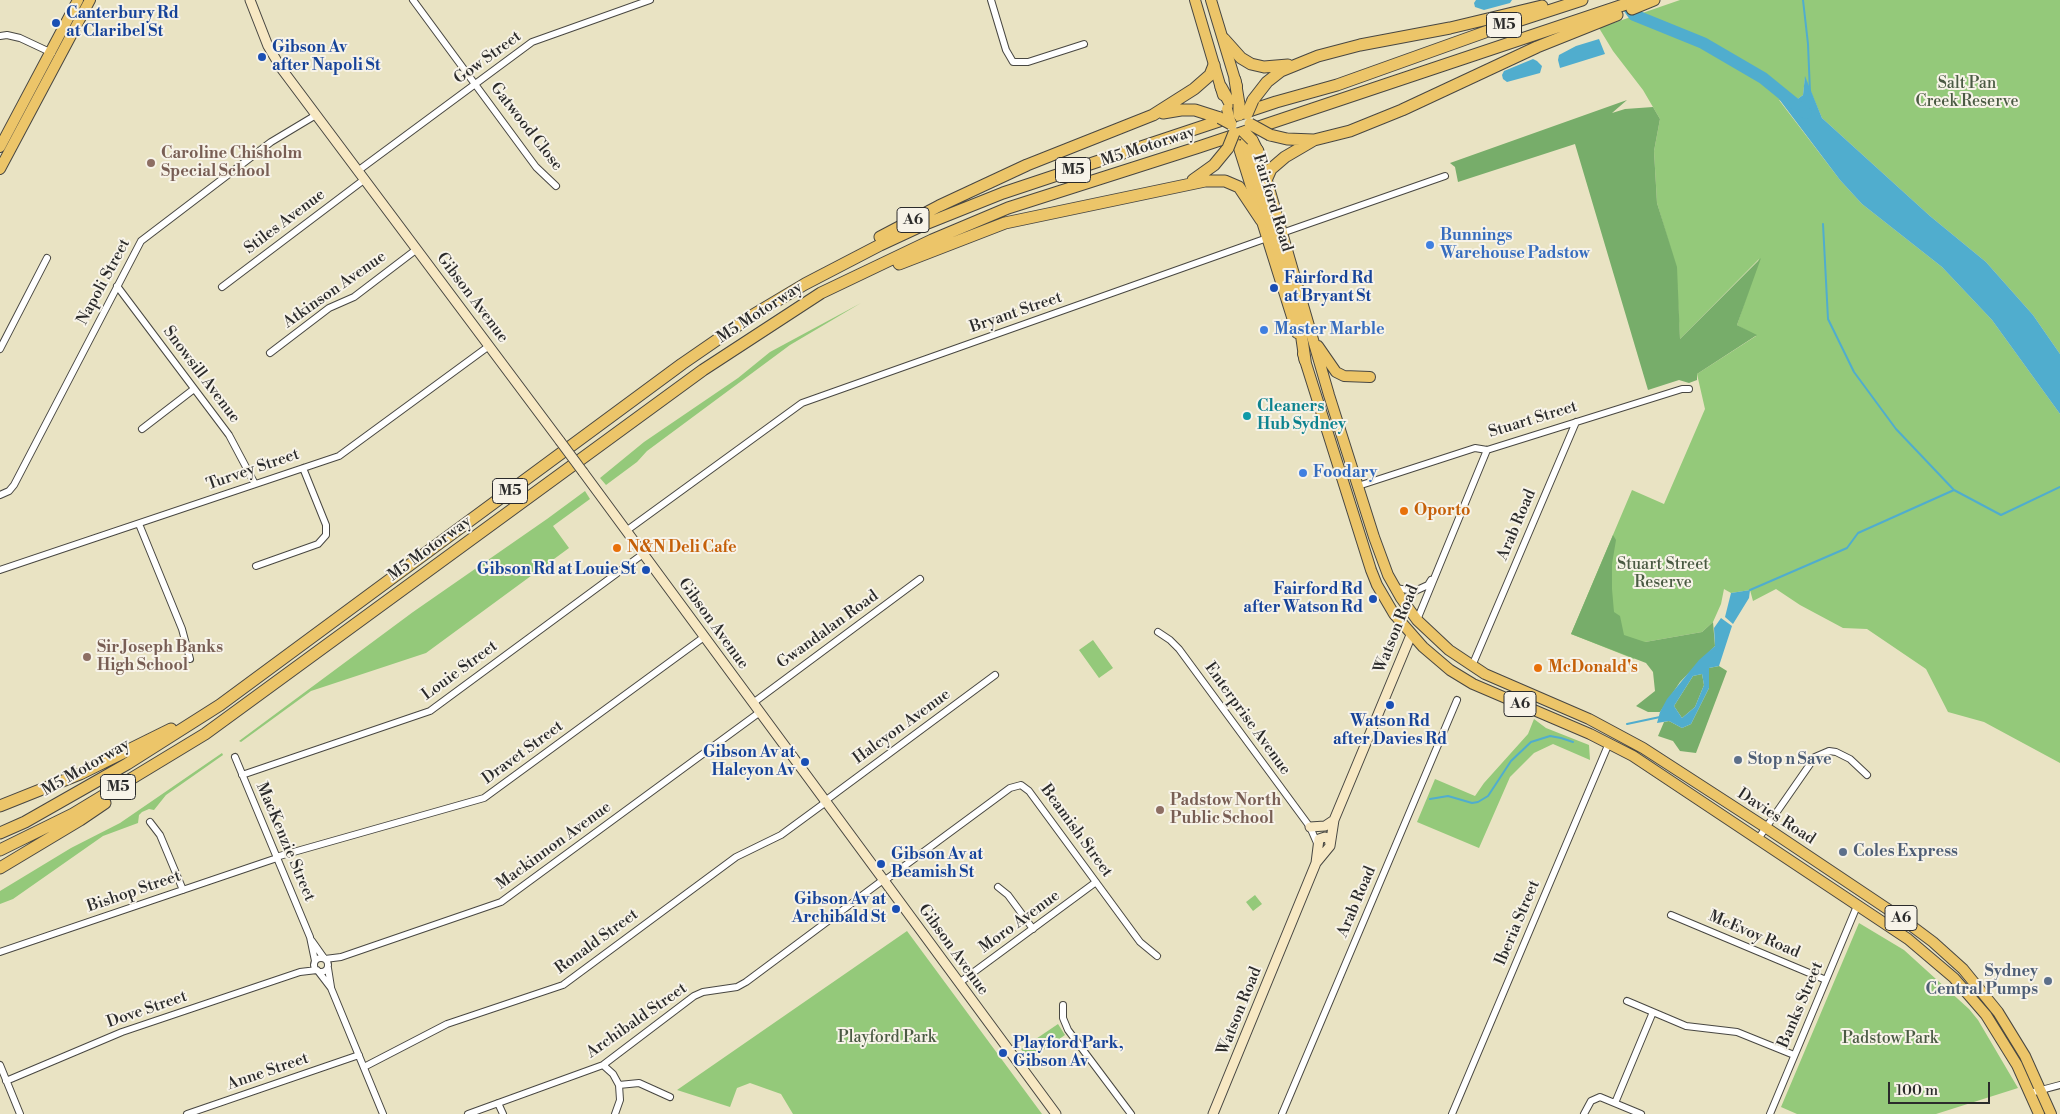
<!DOCTYPE html>
<style>
body{margin:0}
#map{position:relative;width:2060px;height:1114px;overflow:hidden;background:#e9e3c3;font-family:"Libre Bodoni",serif}
canvas{display:block}
.scale{position:absolute;left:1888px;top:1082px;width:102px;height:22px;box-sizing:border-box;border:2px solid #2b2b2b;border-top:0;padding-left:6px;font-size:15px;line-height:18px;white-space:nowrap;color:#2b2b2b;-webkit-text-stroke:4px #f7f3e8;paint-order:stroke}
</style>
<div id="map">
<canvas width="2060" height="1114"></canvas>
<div class="scale">100 m</div>
</div>
<script>
const g = document.querySelector('canvas').getContext('2d');
g.lineJoin = 'round';
function paint(path, color) {
  g.fillStyle = color;
  g.fill(path, 'evenodd');
}
function toPath(rows) {
  const path = new Path2D();
  for (const r of rows) {
    if (r.length === 3) {
      path.moveTo(r[0] + r[2], r[1]);
      path.arc(r[0], r[1], r[2], 0, 2 * Math.PI);
      continue;
    }
    path.moveTo(r[0], r[1]);
    for (let i = 2; i < r.length; i += 2) path.lineTo(r[i], r[i + 1]);
  }
  return path;
}
function stroke(path, color, width, dash) {
  g.strokeStyle = color;
  g.lineWidth = width;
  g.lineCap = dash ? 'butt' : 'round';
  g.setLineDash(dash || []);
  g.stroke(path);
}
function drawText(font, color, halo, rows, align = 'center') {
  g.font = font + ' "Libre Bodoni",serif';
  g.lineWidth = 4;
  g.setLineDash([]);
  g.textBaseline = 'middle';
  g.strokeStyle = halo;
  g.fillStyle = color;
  for (const [text, x, y, turn = 0] of rows) {
    g.save();
    g.translate(x, y);
    g.rotate((+turn || 0) * Math.PI / 180);
    g.textAlign = isNaN(turn) ? turn : align;
    if (halo) g.strokeText(text, 0, 0);
    g.fillText(text, 0, 0);
    g.restore();
  }
}
const green = toPath([
 [1680,0,2060,0,2060,354,2033,315,1986,262,1930,216,1822,118,1805,78,1803,95,1792,103,1779,100,1840,180,1862,204,1942,267,1992,320,2060,414,2060,763,1984,722,1948,712,1926,669,1867,629,1843,628,1800,605,1776,589,1753,601,1750,590,1731,593,1724,589,1721,604,1713,622,1702,632,1645,642,1634,659,1571,634,1632,490,1664,504,1705,409,1697,374,1756,336,1737,325,1759,259,1680,339,1676,267,1657,203,1654,151,1660,119,1643,90,1613,51,1599,28],
 [861,303,790,345,647,451,637,462,606,485,600,478,644,442,738,378,770,352],
 [585,491,590,499,553,526,569,548,426,653,311,691,241,742,239,741,413,612,547,519],
 [1093,640,1113,668,1099,678,1079,650],
 [1534,719,1546,728,1589,745,1590,760,1553,744,1534,753,1510,777,1479,848,1417,822,1435,779,1475,796,1484,783,1528,734],
 [222,753,223,755,166,795,154,810,149,809,142,812,139,815,138,823,103,836,13,899,0,904,0,891,71,848,120,823],
 [1255,895,1262,904,1253,911,1246,902],
 [1859,923,1904,950,1969,1009,1978,1020,2018,1088,1936,1114,1797,1114,1781,1107],
 [907,931,1042,1114,793,1114,781,1094,750,1083,737,1088,730,1107,677,1090],
 [1058,1024,1065,1035,1029,1060,1021,1049]
]);
const forest = toPath([
 [1627,100,1612,113,1625,109,1653,107,1660,119,1654,151,1657,203,1677,267,1680,339,1761,258,1737,325,1757,335,1697,374,1697,380,1689,383,1679,380,1648,390,1575,144,1458,182,1455,167,1450,163],
 [1613,535,1616,540,1612,564,1612,589,1614,612,1620,616,1624,635,1645,642,1702,632,1713,622,1715,646,1680,682,1660,712,1648,712,1636,706,1655,691,1653,672,1646,663,1571,634],
 [1719,666,1727,671,1696,753,1680,751,1673,741,1658,736,1664,722,1669,721,1682,728,1691,724,1709,688,1709,668],
 [1702,674,1704,685,1695,707,1682,718,1674,706,1693,676]
]);
const water = toPath([
 [1476,0,1512,0,1510,3,1484,10,1475,7,1474,3],
 [1599,39,1605,54,1560,68,1558,60,1559,55,1576,46],
 [1533,59,1537,61,1542,66,1540,73,1507,82,1503,79,1502,75,1504,71],
 [1805,76,1822,118,1930,216,1986,262,2033,315,2060,354,2060,414,1992,320,1942,267,1862,204,1840,180,1779,99,1792,103,1803,95],
 [1750,590,1749,598,1733,624,1725,617,1731,593],
 [1721,618,1732,626,1719,666,1709,668,1709,688,1691,724,1682,728,1669,721,1657,723,1660,712,1667,699,1699,660,1715,646,1714,628],
 [1702,674,1704,685,1695,707,1682,718,1674,706,1693,676]
]);
const stream = toPath([
 [1803,0,1808,44,1810,92],
 [1823,224,1828,319,1854,372,1896,429,1954,490,2001,515,2060,487],
 [1750,590,1847,548,1858,533,1954,490],
 [1627,724,1660,717],
 [1430,799,1448,796,1472,803,1478,802,1488,796,1511,761,1531,742,1550,736,1561,738,1573,742]
]);
const river = toPath([
 [1625,2,1634,15,1703,43,1763,78,1806,113]
]);
const minor = toPath([
 [413,0,536,167,556,186],
 [991,0,1006,50,1013,62,1028,62,1084,44],
 [0,36,7,35,20,38,52,53],
 [359,170,532,42,650,0],
 [1279,234,1445,176],
 [117,286,229,435,255,484],
 [222,287,365,179],
 [0,349,47,258],
 [270,353,329,308,354,297,417,249],
 [142,429,194,389],
 [1358,486,1475,448,1487,450,1682,389,1689,389],
 [0,495,9,491,14,485,141,241,271,142,316,115],
 [139,524,182,629,190,659],
 [626,531,802,403,1270,237],
 [256,566,318,544,326,535,326,525,303,468],
 [0,570,339,456,489,346],
 [1395,588,1415,591,1428,585,1431,580],
 [1417,620,1487,450],
 [1158,632,1170,640,1179,649,1310,827,1317,843],
 [1472,666,1576,422],
 [753,703,920,579],
 [235,757,310,937,315,961],
 [242,775,430,711,643,554],
 [825,801,995,675],
 [150,822,160,835,183,890],
 [1758,839,1815,757,1829,751,1836,752,1850,759,1867,775],
 [276,857,484,798,704,637],
 [884,881,1010,788,1021,785,1029,791,1140,942,1157,956],
 [998,887,1008,895,1033,929],
 [1671,915,1826,980],
 [312,941,324,958],
 [0,952,277,858],
 [321,965,7],
 [325,959,341,957,501,902,760,712],
 [328,968,331,987],
 [318,971,331,988,383,1114],
 [959,983,1096,882],
 [1627,1001,1686,1026,1737,1032,1794,1055],
 [1063,1005,1063,1018,1068,1030,1131,1114],
 [0,1065,20,1114],
 [603,1065,613,1074,619,1085,620,1100,615,1114],
 [364,1067,447,1024,563,985,736,857,781,835,826,802],
 [6,1081,122,1032,300,972,317,970],
 [619,1085,639,1083,670,1097],
 [2030,1093,2060,1085],
 [498,1103,503,1114],
 [1615,1103,1653,1012],
 [187,1114,359,1055],
 [468,1114,603,1065,694,996,703,992,737,987,746,982,883,880],
 [1282,1114,1457,700],
 [1452,1114,1609,743],
 [1584,1114,1591,1101,1600,1097,1641,1114],
 [1770,1114,1857,906]
]);
const secondary = toPath([
 [250,0,268,46,281,68,560,441],
 [583,472,1056,1114],
 [1310,827,1325,826,1334,820],
 [1316,863,1319,839,1325,837,1329,839,1330,844],
 [1213,1114,1316,863,1330,846,1334,820,1411,635]
]);
const trunk = toPath([
 [1195,0,1223,95],
 [1211,0,1237,86],
 [1238,145,1297,333],
 [0,147,78,0],
 [1258,150,1329,395,1374,537,1388,575,1401,598,1417,620,1449,650,1485,674,1589,719,1643,748,1765,827,1901,918,1933,942,1963,969,1998,1012,2025,1056,2051,1114],
 [0,169,90,0],
 [1318,346,1336,372,1344,376,1370,377],
 [1303,354,1371,570,1377,585,1394,614,1423,647,1450,670,1473,684,1590,734,1633,756,1908,939,1954,978,1986,1015,2017,1065,2039,1114]
]);
const motorway = toPath([
 [1632,9,1654,0],
 [1224,39,1241,58,1251,64,1264,67,1288,65],
 [1235,80,1239,104],
 [1221,87,1232,107],
 [1253,100,1267,82,1281,71,1318,56,1360,45,1450,28,1542,6],
 [1163,113,1181,110,1195,110,1220,118],
 [1270,135,1287,139,1314,140,1350,131,1402,110,1537,47,1617,15],
 [1252,140,1260,156],
 [1246,142,1300,325,1305,360],
 [1267,178,1271,169,1285,157,1314,140],
 [1193,180,1214,165,1228,148],
 [880,237,939,206,1027,165,1153,115,1194,89,1210,75,1214,65],
 [899,264,1005,223,1205,181,1225,181,1239,187,1261,220],
 [0,806,80,774,171,729],
 [0,833,25,822,127,764,220,705,682,364,753,315,805,284,880,245,923,225,1003,193,1276,102,1337,85,1502,26,1582,0],
 [0,850,73,814,205,734,703,370,821,293,932,240,1008,208,1199,147,1638,0],
 [0,868,80,820,105,803]
]);
const secondaryBridge = toPath([
 [560,441,583,472]
]);
const trunkBridge = toPath([
 [1227,109,1231,124]
]);
const motorwayBridge = toPath([
 [1247,114,1253,100],
 [1239,115,1239,104],
 [1220,118,1231,124],
 [1250,124,1270,135],
 [1244,132,1252,140],
 [1228,148,1234,133]
]);
const markers = [
 [56,23,5,"#1a4fb4"],
 [262,57,5,"#1a4fb4"],
 [151,163,5,"#8d6e63"],
 [1430,245,5,"#3f7fe0"],
 [1274,288,5,"#1a4fb4"],
 [1264,330,5,"#3f7fe0"],
 [1247,416,5,"#0f9aa8"],
 [1303,473,5,"#3f7fe0"],
 [1404,511,5,"#e8710a"],
 [617,548,5,"#e8710a"],
 [646,570,5,"#1a4fb4"],
 [1373,599,5,"#1a4fb4"],
 [87,657,5,"#8d6e63"],
 [1538,668,5,"#e8710a"],
 [1390,705,5,"#1a4fb4"],
 [1738,760,5,"#5c6f8a"],
 [805,762,5,"#1a4fb4"],
 [1160,810,5,"#8d6e63"],
 [1843,852,5,"#5c6f8a"],
 [881,864,5,"#1a4fb4"],
 [896,909,5,"#1a4fb4"],
 [2048,981,5,"#5c6f8a"],
 [1003,1053,5,"#1a4fb4"]
];
const shields = [
 [1504,25,35],
 [1073,170,35],
 [913,220,32],
 [510,491,35],
 [1520,704,32],
 [118,787,35],
 [1901,918,32]
];
const shieldNames = [
 ["M5",1504,25],
 ["M5",1073,170],
 ["A6",913,220],
 ["M5",510,491],
 ["A6",1520,704],
 ["M5",118,787],
 ["A6",1901,918]
];
const transitNames = [
 ["Canterbury Rd",66,14],
 ["at Claribel St",66,32],
 ["Gibson Av",272,48],
 ["after Napoli St",272,66],
 ["Fairford Rd",1284,279],
 ["at Bryant St",1284,297],
 ["Gibson Rd at Louie St",636,570,"right"],
 ["Fairford Rd",1363,590,"right"],
 ["after Watson Rd",1363,608,"right"],
 ["Watson Rd",1390,722,"center"],
 ["after Davies Rd",1390,740,"center"],
 ["Gibson Av at",795,753,"right"],
 ["Halcyon Av",795,771,"right"],
 ["Gibson Av at",891,855],
 ["Beamish St",891,873],
 ["Gibson Av at",886,900,"right"],
 ["Archibald St",886,918,"right"],
 ["Playford Park,",1013,1044],
 ["Gibson Av",1013,1062]
];
const streetNames = [
 ["Gow Street",488,58,-36],
 ["Gatwood Close",526,127,52],
 ["M5 Motorway",1148,147,-18],
 ["Fairford Road",1272,203,73],
 ["Stiles Avenue",285,222,-37],
 ["Napoli Street",104,282,-62],
 ["Atkinson Avenue",335,290,-35],
 ["Gibson Avenue",472,298,53],
 ["M5 Motorway",760,313,-33],
 ["Bryant Street",1016,313,-19],
 ["Snowsill Avenue",201,375,53],
 ["Stuart Street",1533,420,-17],
 ["Turvey Street",253,470,-19],
 ["Arab Road",1517,525,-67],
 ["M5 Motorway",430,549,-36],
 ["Gibson Avenue",713,624,54],
 ["Watson Road",1397,629,-68],
 ["Gwandalan Road",828,630,-36],
 ["Louie Street",460,671,-36],
 ["Enterprise Avenue",1247,719,54],
 ["Halcyon Avenue",902,727,-36],
 ["Dravet Street",523,753,-36],
 ["M5 Motorway",86,768,-30],
 ["Davies Road",1776,817,33],
 ["Beamish Street",1076,831,54],
 ["MacKenzie Street",285,842,67],
 ["Mackinnon Avenue",554,846,-36],
 ["Bishop Street",134,892,-19],
 ["Arab Road",1357,902,-67],
 ["Moro Avenue",1020,922,-36],
 ["Iberia Street",1518,923,-67],
 ["McEvoy Road",1754,935,23],
 ["Ronald Street",597,942,-36],
 ["Gibson Avenue",953,950,54],
 ["Banks Street",1801,1005,-67],
 ["Dove Street",147,1010,-19],
 ["Watson Road",1240,1011,-68],
 ["Archibald Street",637,1021,-35],
 ["Anne Street",268,1072,-19]
];
const parkNames = [
 ["Salt Pan",1967,84],
 ["Creek Reserve",1967,102],
 ["Stuart Street",1663,565],
 ["Reserve",1663,583],
 ["Playford Park",887,1038],
 ["Padstow Park",1890,1039]
];
const educationNames = [
 ["Caroline Chisholm",161,154],
 ["Special School",161,172],
 ["Sir Joseph Banks",97,648],
 ["High School",97,666],
 ["Padstow North",1170,801],
 ["Public School",1170,819]
];
const shopNames = [
 ["Bunnings",1440,236],
 ["Warehouse Padstow",1440,254],
 ["Master Marble",1274,330],
 ["Foodary",1313,473]
];
const cultureNames = [
 ["Cleaners",1257,407],
 ["Hub Sydney",1257,425]
];
const foodNames = [
 ["Oporto",1414,511],
 ["N&N Deli Cafe",627,548],
 ["McDonald's",1548,668]
];
const serviceNames = [
 ["Stop n Save",1748,760],
 ["Coles Express",1853,852],
 ["Sydney",2038,972,"right"],
 ["Central Pumps",2038,990,"right"]
];
paint(green, '#94c97a');
paint(forest, '#77ad6a');
paint(water, '#50adce');
stroke(stream, '#50adce', 2);
stroke(river, '#50adce', 12);
stroke(minor, '#484742', 8);
stroke(secondary, '#484742', 11);
stroke(trunk, '#484742', 12);
stroke(motorway, '#484742', 13);
stroke(minor, '#fff', 6);
stroke(secondary, '#f7e8c3', 9);
stroke(trunk, '#ecc569', 10);
stroke(motorway, '#ecc569', 11);
stroke(secondaryBridge, '#484742', 11, []);
stroke(trunkBridge, '#484742', 12, []);
stroke(motorwayBridge, '#484742', 13, []);
stroke(secondaryBridge, '#f7e8c3', 9);
stroke(trunkBridge, '#ecc569', 10);
stroke(motorwayBridge, '#ecc569', 11);
for (const [x, y, r, color] of markers) {
  const dot = new Path2D();
  dot.arc(x, y, r, 0, 2 * Math.PI);
  g.fillStyle = color;
  g.fill(dot);
  stroke(dot, '#f7f3e8', 2);
}
for (const [x, y, w] of shields) {
  const box = new Path2D();
  box.roundRect(x - w / 2, y - 12.5, w, 25, 4);
  g.fillStyle = '#f7f3e8';
  g.fill(box);
  stroke(box, '#2b2b2b', 1);
}
drawText('bold 15px', '#2b2b2b', null, shieldNames);
drawText('bold 16px', '#164399', '#f7f3e8', transitNames, 'left');
drawText('16px', '#2b2b2b', '#f7f3e8', streetNames);
drawText('16px', '#4a5a43', '#f7f3e8', parkNames);
drawText('bold 16px', '#785e54', '#f7f3e8', educationNames, 'left');
drawText('bold 16px', '#366cbe', '#f7f3e8', shopNames, 'left');
drawText('bold 16px', '#0d838f', '#f7f3e8', cultureNames, 'left');
drawText('bold 16px', '#c56008', '#f7f3e8', foodNames, 'left');
drawText('bold 16px', '#4e5e75', '#f7f3e8', serviceNames, 'left');
</script>
